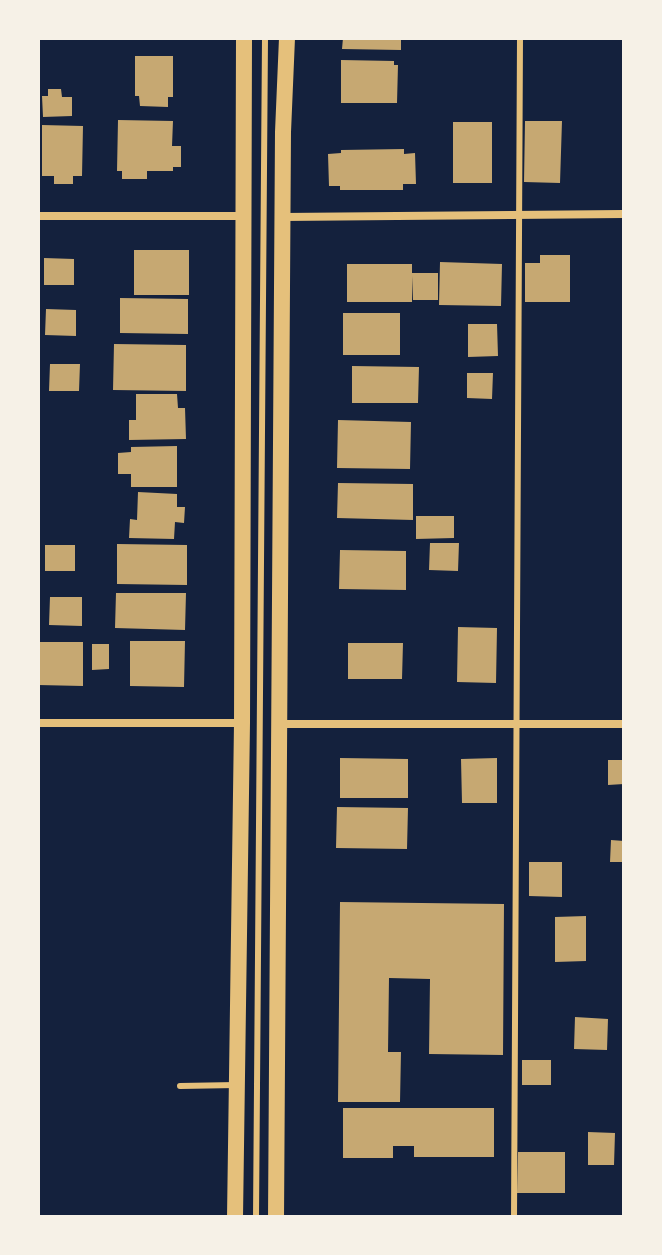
<!DOCTYPE html>
<style>
body{margin:0}
#map{position:relative;width:662px;height:1255px;overflow:hidden;background:#14213d;font-family:Montserrat,sans-serif}
canvas{display:block}
.frame{position:absolute;inset:0;border:40px solid #f6f1e7;pointer-events:none}
</style>
<div id="map">
<canvas width="662" height="1255"></canvas>
<div class="frame"></div>
</div>
<script>
const g = document.querySelector('canvas').getContext('2d');
g.lineJoin = 'round';
function paint(path, color) {
  g.fillStyle = color;
  g.fill(path, 'evenodd');
}
function toPath(rows) {
  const path = new Path2D();
  for (const r of rows) {
    path.moveTo(r[0], r[1]);
    for (let i = 2; i < r.length; i += 2) path.lineTo(r[i], r[i + 1]);
  }
  return path;
}
function stroke(path, color, width, dash) {
  g.strokeStyle = color;
  g.lineWidth = width;
  g.lineCap = dash ? 'butt' : 'round';
  g.setLineDash(dash || []);
  g.stroke(path);
}
const building = toPath([
 [343,38,401,38,401,50,342,49],
 [135,56,173,56,173,97,168,97,168,107,140,106,139,96,135,96],
 [341,60,394,61,394,65,398,65,397,103,341,103],
 [48,89,61,89,62,97,72,97,72,116,43,117,42,96,48,96],
 [118,120,173,121,172,146,181,146,181,167,173,167,173,171,147,171,147,179,122,179,122,171,117,171],
 [525,121,562,121,560,183,524,182],
 [453,122,492,122,492,183,453,183],
 [42,125,83,126,82,176,73,176,73,184,54,184,54,176,42,176],
 [404,149,404,154,415,153,416,184,403,184,403,190,340,190,340,186,329,186,328,154,341,153,341,150],
 [134,250,189,250,189,295,134,295],
 [540,255,570,255,570,302,525,302,525,263,540,263],
 [44,258,74,259,74,285,44,285],
 [440,262,502,264,501,306,439,305],
 [347,264,412,264,412,273,438,273,438,300,413,300,412,276,412,302,347,302],
 [120,298,188,299,188,334,120,333],
 [46,309,76,310,76,336,45,335],
 [343,313,400,313,400,355,343,355],
 [468,324,497,324,498,356,468,357],
 [114,344,186,345,186,391,113,390],
 [50,364,80,364,79,391,49,391],
 [352,366,419,367,418,403,352,403],
 [467,373,493,373,492,399,467,398],
 [136,394,177,394,178,408,185,408,186,439,129,440,129,420,136,420],
 [338,420,411,422,410,469,337,468],
 [177,446,177,487,131,487,131,474,118,474,118,453,131,452,131,447],
 [338,483,413,484,413,520,337,518],
 [138,492,177,494,177,507,185,507,184,523,175,522,174,539,129,538,130,519,137,520],
 [416,516,454,516,454,538,416,539],
 [430,543,459,543,458,571,429,570],
 [117,544,187,545,187,585,117,584],
 [45,545,75,545,75,571,45,571],
 [340,550,406,551,406,590,339,589],
 [116,593,186,593,185,630,115,628],
 [50,597,82,597,82,626,49,625],
 [458,627,497,628,496,683,457,682],
 [130,641,185,641,184,687,130,686],
 [38,642,83,642,83,686,38,685],
 [348,643,403,643,402,679,348,679],
 [92,644,109,644,109,669,92,670],
 [340,758,408,759,408,798,340,798],
 [497,758,497,803,462,803,461,759],
 [608,760,624,760,624,784,608,785],
 [337,807,408,808,407,849,336,848],
 [611,840,624,841,624,862,610,862],
 [529,862,562,862,562,897,529,896],
 [340,902,504,904,503,1055,429,1054,430,979,389,978,388,1052,401,1052,400,1102,338,1102],
 [586,916,586,961,555,962,555,917],
 [575,1017,608,1019,607,1050,574,1049],
 [522,1060,551,1060,551,1085,522,1085],
 [343,1108,494,1108,494,1157,414,1157,414,1146,393,1146,393,1158,343,1158],
 [588,1132,615,1133,614,1165,588,1165],
 [518,1152,565,1152,565,1193,517,1193]
]);
const service = toPath([
 [180,1086,236,1085],
 [256,1217,265,38],
 [514,1217,520,38]
]);
const minor = toPath([
 [38,216,245,216],
 [283,217,624,214],
 [38,723,242,723],
 [279,724,624,724]
]);
const secondary = toPath([
 [235,1217,242,723,244,38],
 [276,1217,283,132,287,38]
]);
paint(building, '#c6a872');
stroke(service, '#e5c07b', 6);
stroke(minor, '#e5c07b', 8);
stroke(secondary, '#e5c07b', 16);
</script>
